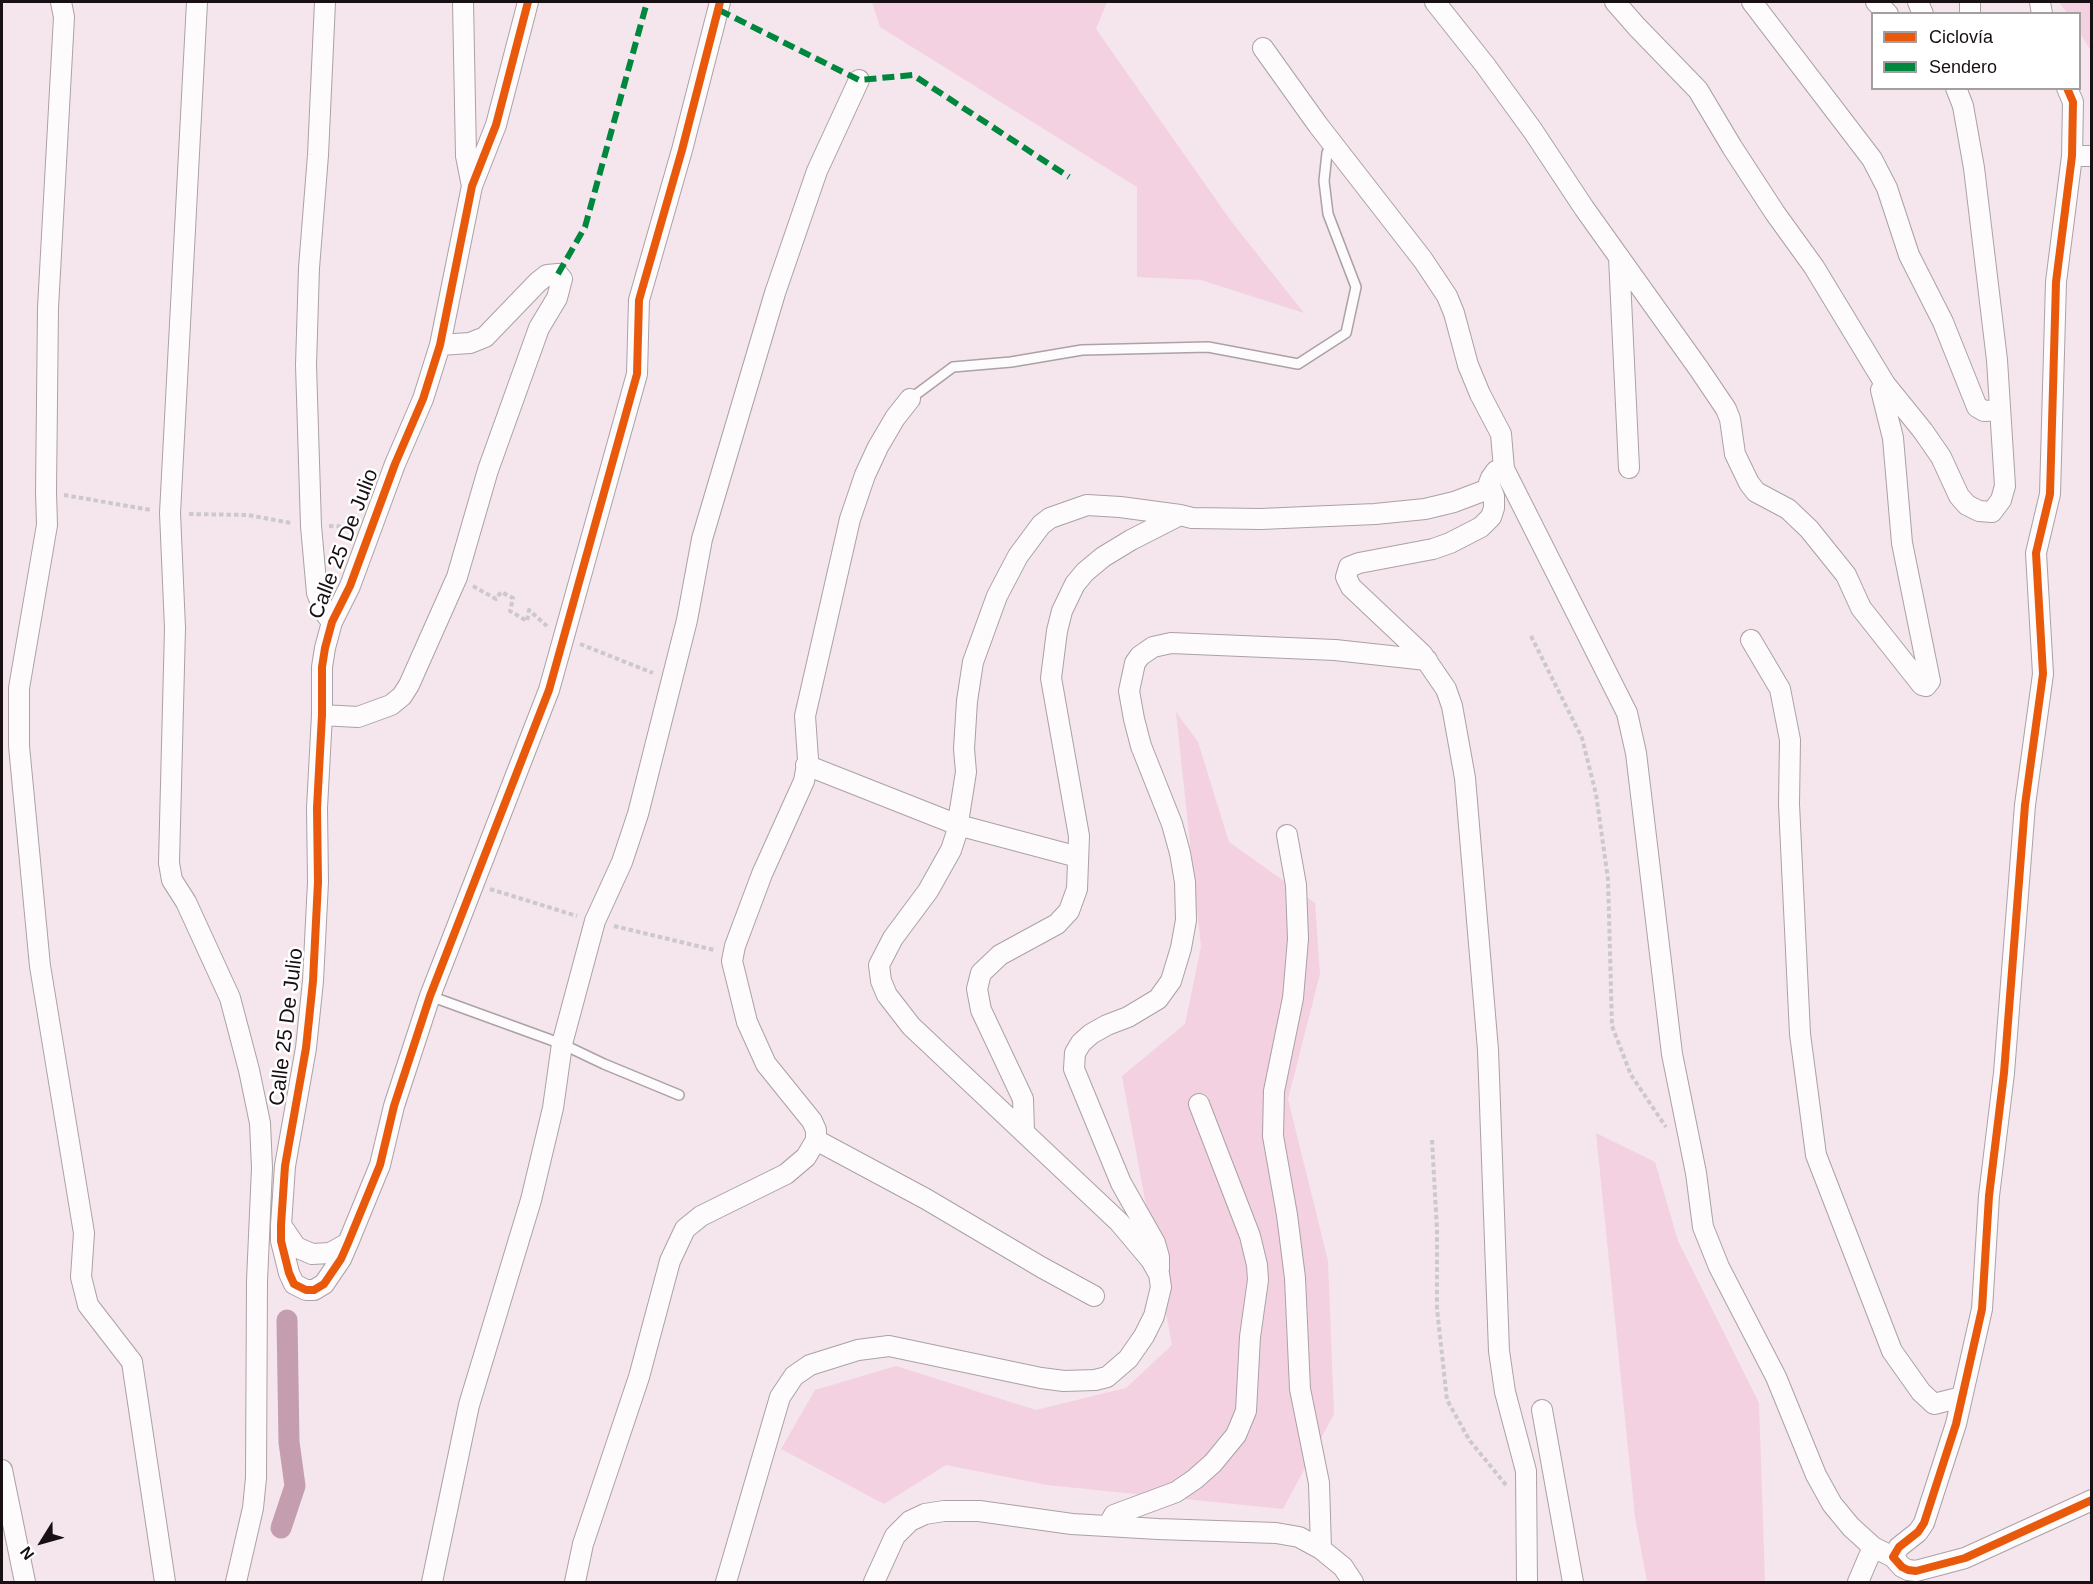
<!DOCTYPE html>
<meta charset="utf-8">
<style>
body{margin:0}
#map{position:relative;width:2093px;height:1584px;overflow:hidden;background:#f4e6ec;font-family:Helvetica,sans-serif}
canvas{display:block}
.frame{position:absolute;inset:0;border:3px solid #191014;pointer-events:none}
.legend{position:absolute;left:1871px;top:12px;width:210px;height:78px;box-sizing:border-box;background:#fff;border:2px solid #a39fa1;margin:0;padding:8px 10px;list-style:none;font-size:18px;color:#191014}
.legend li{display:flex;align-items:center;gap:12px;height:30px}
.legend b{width:30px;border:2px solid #a39fa1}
.north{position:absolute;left:12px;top:1512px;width:60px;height:60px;-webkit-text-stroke:4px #fff;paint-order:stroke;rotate:233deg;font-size:16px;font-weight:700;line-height:24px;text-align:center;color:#191014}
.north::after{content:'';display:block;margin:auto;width:21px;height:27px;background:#191014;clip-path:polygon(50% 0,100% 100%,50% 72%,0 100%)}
</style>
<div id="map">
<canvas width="2093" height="1584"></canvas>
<div class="frame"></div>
<ul class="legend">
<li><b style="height:8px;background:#e8590c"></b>Ciclovía</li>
<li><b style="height:8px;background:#00873e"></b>Sendero</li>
</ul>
<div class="north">N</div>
</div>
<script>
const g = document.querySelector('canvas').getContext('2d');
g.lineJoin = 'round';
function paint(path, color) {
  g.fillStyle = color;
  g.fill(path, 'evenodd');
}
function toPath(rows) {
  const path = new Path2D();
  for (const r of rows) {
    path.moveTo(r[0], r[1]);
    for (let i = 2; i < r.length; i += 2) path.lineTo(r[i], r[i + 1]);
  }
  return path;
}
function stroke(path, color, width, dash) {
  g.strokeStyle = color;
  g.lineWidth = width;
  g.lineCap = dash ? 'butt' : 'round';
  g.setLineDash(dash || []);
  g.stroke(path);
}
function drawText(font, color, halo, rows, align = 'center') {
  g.font = font + ' Helvetica,sans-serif';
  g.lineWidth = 5;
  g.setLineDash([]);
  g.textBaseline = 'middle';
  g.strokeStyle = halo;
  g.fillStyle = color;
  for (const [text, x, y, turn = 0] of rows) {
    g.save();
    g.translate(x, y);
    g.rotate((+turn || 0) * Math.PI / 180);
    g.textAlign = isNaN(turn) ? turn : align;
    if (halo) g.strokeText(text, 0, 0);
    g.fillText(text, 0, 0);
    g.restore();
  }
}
const green = toPath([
 [872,2,1107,2,1096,29,1231,221,1304,313,1201,280,1137,277,1137,187,880,27],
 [2059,2,2091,2,2091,51,2080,33,2080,14,2067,13],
 [1176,712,1198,742,1229,842,1315,903,1320,974,1288,1099,1328,1261,1334,1414,1283,1509,1047,1485,946,1465,884,1504,781,1449,815,1390,896,1366,1036,1410,1126,1388,1172,1345,1122,1076,1185,1024,1201,947],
 [1596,1133,1655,1162,1678,1241,1759,1403,1765,1582,1647,1582,1635,1517]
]);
const canal = toPath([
 [281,1528,295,1486,289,1442,287,1320]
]);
const path = toPath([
 [64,495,151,510],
 [189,514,248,515,291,523],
 [329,526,351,527],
 [473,586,496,599,501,592,513,598,510,611,527,621,529,610,547,626],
 [1531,636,1582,738,1596,794,1608,879,1612,1026,1631,1075,1666,1127],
 [580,644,653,673],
 [490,889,577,916],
 [614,926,714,950],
 [1432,1140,1437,1230,1437,1309,1447,1400,1470,1441,1506,1485]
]);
const service = toPath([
 [910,399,953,367,1011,362,1082,350,1208,347,1298,364,1346,333,1356,287,1328,214,1324,181,1327,153,1332,143],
 [430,996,562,1044,604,1064,679,1095]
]);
const minor = toPath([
 [61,2,64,17,48,308,46,492,47,525,19,688,19,746,40,966,84,1233,81,1277,88,1305,132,1362,165,1582],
 [197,2,170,513,175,628,169,863,172,880,186,902,230,998,249,1070,260,1123,262,1168,257,1281,256,1478,253,1508,236,1582],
 [325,2,318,155,309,268,306,365,311,526,317,593,325,613,332,622],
 [463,2,466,156,472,186],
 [528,2,496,125,472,186,440,345,423,399,395,464,350,586,332,622,325,648,322,667,322,715,317,808,318,882,313,981,306,1048,285,1166,281,1225,281,1241,289,1273,294,1284,306,1290,314,1290,324,1284,341,1259,348,1243,380,1165,394,1106,430,996,549,690,637,374,639,300,682,150,720,2],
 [1435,2,1485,65,1533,131,1584,208,1699,369,1726,409,1730,419,1735,454,1749,483,1756,492,1788,509,1809,529,1846,575,1861,608,1922,685,1926,686,1930,681,1902,543,1893,438,1881,390,1885,384],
 [1615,2,1637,27,1698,90,1732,147,1775,213,1814,267,1885,384,1923,431,1941,457,1959,496,1967,505,1979,511,1992,512,2001,500,2005,486,1997,360,1974,168,1963,106,1956,88],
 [1752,2,1872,159,1887,188,1909,255,1943,322,1977,407,1984,411,1999,410],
 [1876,2,1888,14],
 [1918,2,1923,14],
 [1970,2,1970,14],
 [2040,2,2042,14],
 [1263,48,1318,125,1423,260,1447,296,1454,313,1468,365,1480,394,1501,434,1504,469,1627,713,1636,753,1672,1054,1696,1173,1703,1227,1719,1267,1776,1377,1816,1475,1832,1504,1851,1527,1873,1547,1893,1557],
 [2067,88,2073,102,2072,156,2056,282,2050,494,2036,553,2043,674,2025,805,2004,1073,1989,1196,1982,1309,1956,1424,1924,1523,1918,1532,1899,1547,1893,1557,1902,1567,1908,1570,1916,1571,1965,1558,2092,1500],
 [2072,156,2092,156],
 [1619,257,1629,468],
 [1504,469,1496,471,1491,478,1489,483,1494,496,1494,508,1491,517,1481,527,1450,543,1433,549,1359,563,1349,567,1346,577,1351,587,1422,654,1446,689,1452,706,1465,778,1488,1050,1499,1351,1505,1392,1526,1471,1527,1582],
 [1751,640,1780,689,1790,740,1789,804,1800,1034,1816,1155,1892,1351,1921,1392,1934,1404,1962,1397],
 [322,715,358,717,391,705,402,696,409,685,457,577,488,470,539,328,557,298,562,279,558,274,547,275,538,282,485,337,470,343,440,345],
 [806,765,958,825,1078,857],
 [1287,835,1296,885,1298,939,1293,998,1274,1091,1273,1136,1287,1215,1295,1278,1300,1389,1319,1483,1321,1549],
 [1024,1132,1023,1099,981,1010,977,989,981,973,1000,955,1057,924,1069,911,1077,889,1079,836,1051,678,1057,631,1062,611,1075,584,1085,572,1103,557,1131,540,1180,515,1192,518,1261,519,1375,514,1425,509,1454,502,1491,488],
 [816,1140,926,1199,1041,1267,1094,1296],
 [281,1225,296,1247,312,1254,330,1253,348,1243],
 [1159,1269,1159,1257,1155,1243,1121,1183,1074,1069,1075,1053,1081,1043,1091,1034,1107,1025,1128,1017,1158,999,1171,981,1181,948,1186,920,1185,882,1180,853,1172,824,1141,746,1134,719,1129,691,1135,663,1140,656,1153,647,1171,643,1335,650,1427,660],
 [1542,1410,1573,1582],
 [2,1470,25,1582],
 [1108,1526,1114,1515,1176,1492,1195,1479,1213,1463,1236,1435,1246,1411,1250,1337,1258,1280,1257,1265,1250,1236,1199,1104],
 [432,1582,469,1405,531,1200,553,1108,562,1044,595,921,622,862,638,814,687,620,702,539,775,293,817,171,859,80],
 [575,1582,583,1544,639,1377,670,1261,685,1229,701,1216,786,1174,806,1157,816,1140,816,1130,812,1121,766,1064,747,1022,732,961,735,946,762,874,804,781,808,759,805,716,850,519,865,475,878,447,895,418,910,399],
 [726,1582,780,1397,794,1376,810,1365,858,1350,889,1346,1041,1378,1064,1381,1095,1380,1107,1377,1128,1359,1144,1336,1154,1316,1161,1287,1159,1274,1151,1260,1119,1222,911,1026,887,995,881,981,879,965,893,938,928,891,951,850,956,835,966,772,964,749,967,701,973,662,997,596,1018,556,1041,525,1050,518,1087,505,1120,507,1180,515],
 [874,1582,895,1536,910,1521,925,1514,944,1511,979,1511,1072,1524,1158,1529,1276,1533,1299,1537,1321,1549,1343,1567,1353,1582],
 [1858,1582,1873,1547]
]);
const quiet = toPath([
 [719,10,859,80,913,75,1069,177],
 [558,274,585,227,647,2]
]);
const cycleway = toPath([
 [528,2,496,125,472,186,440,345,423,399,395,464,350,586,332,622,325,648,322,667,322,715,317,808,318,882,313,981,306,1048,285,1166,281,1225,281,1241,289,1273,294,1284,306,1290,314,1290,324,1284,341,1259,348,1243,380,1165,394,1106,430,996,549,690,637,374,639,300,682,150,720,2],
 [2067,88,2073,102,2072,156,2056,282,2050,494,2036,553,2043,674,2025,805,2004,1073,1989,1196,1982,1309,1956,1424,1924,1523,1918,1532,1899,1547,1893,1557,1902,1567,1908,1570,1916,1571,1965,1558,2092,1500]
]);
const streetNames = [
 ["Calle 25 De Julio",344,544,-69],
 ["Calle 25 De Julio",287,1027,-83]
];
paint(green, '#f4d1e0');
stroke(canal, '#c49dae', 21);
stroke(service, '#aba1a6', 12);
stroke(minor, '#aba1a6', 22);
stroke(path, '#ccc9ca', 4, [4.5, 3]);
stroke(service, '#fdfbfc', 9);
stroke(minor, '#fdfbfc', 20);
stroke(quiet, '#00873e', 6, [12, 6]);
stroke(cycleway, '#e8590c', 8);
drawText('21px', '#191014', '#fff', streetNames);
</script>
